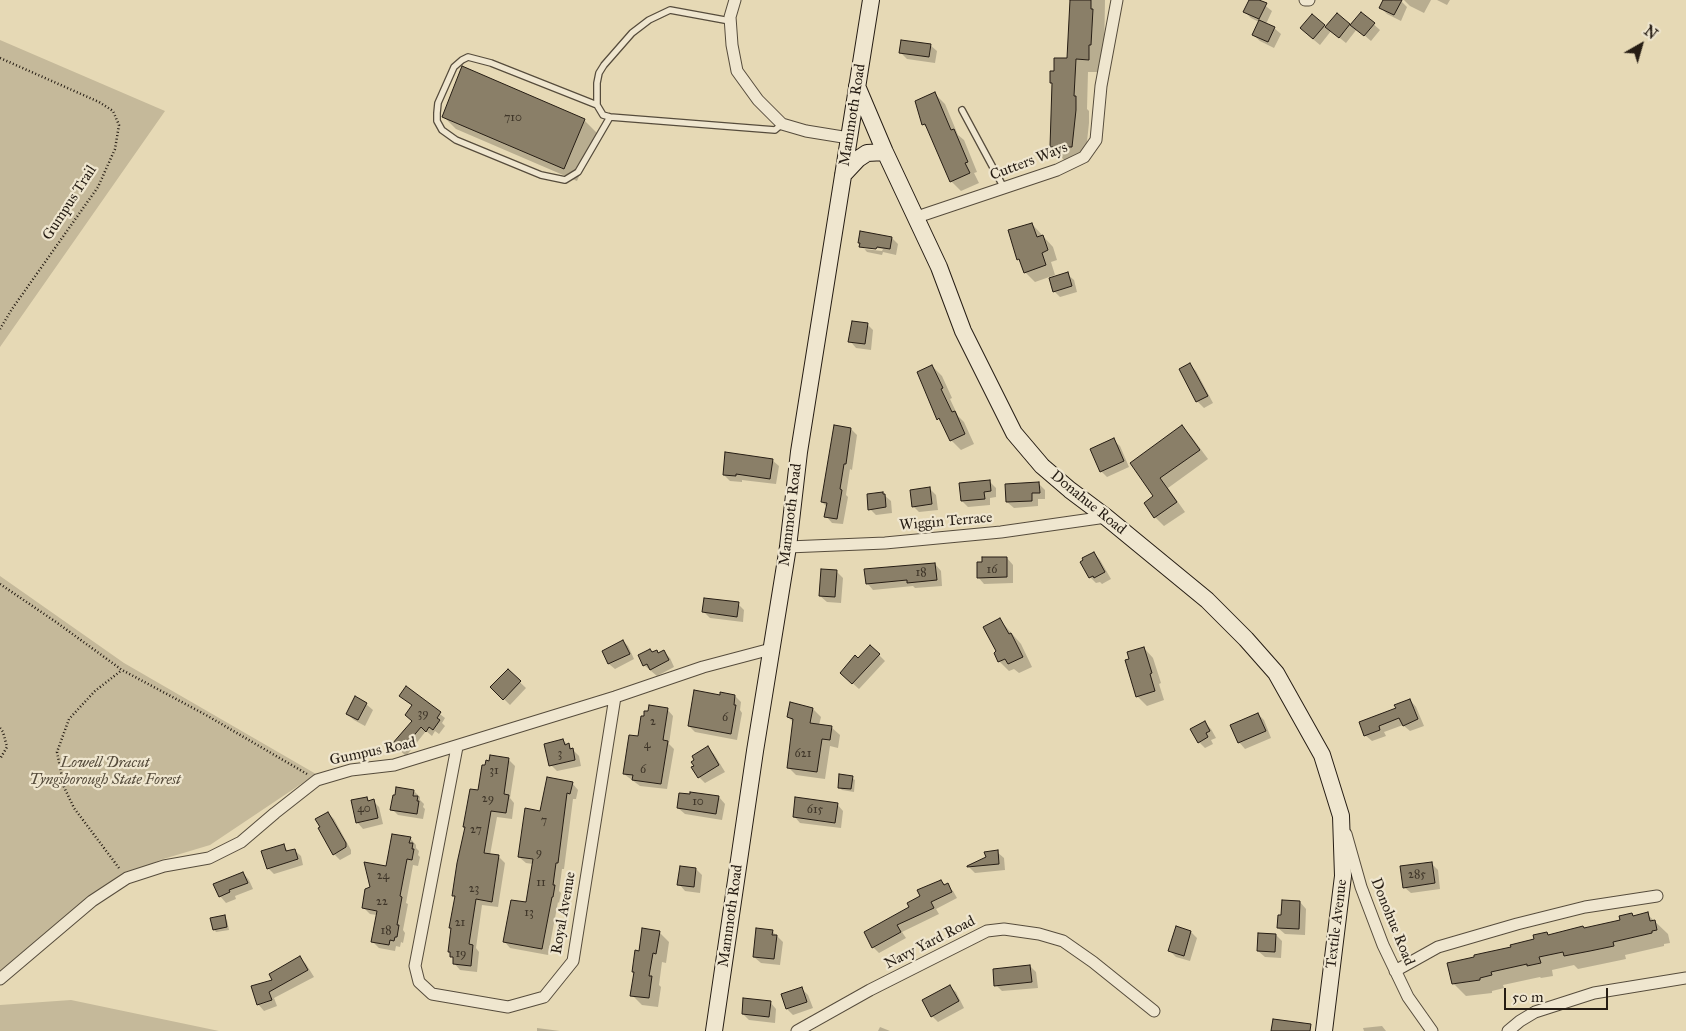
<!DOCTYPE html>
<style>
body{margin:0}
#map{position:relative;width:1686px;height:1031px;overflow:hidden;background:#e6d9b5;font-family:"IM FELL Great Primer",serif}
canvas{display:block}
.north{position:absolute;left:1616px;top:20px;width:50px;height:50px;-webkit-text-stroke:4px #efe6cf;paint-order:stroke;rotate:38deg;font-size:14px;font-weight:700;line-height:20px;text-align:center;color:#261d14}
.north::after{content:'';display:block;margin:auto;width:18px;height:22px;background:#261d14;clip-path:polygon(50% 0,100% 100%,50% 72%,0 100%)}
.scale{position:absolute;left:1504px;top:988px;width:104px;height:22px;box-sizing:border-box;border:2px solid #261d14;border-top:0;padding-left:6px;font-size:15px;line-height:18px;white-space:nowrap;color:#261d14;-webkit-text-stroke:4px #efe6cf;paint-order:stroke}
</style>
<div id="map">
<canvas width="1686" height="1031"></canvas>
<div class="north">N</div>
<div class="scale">50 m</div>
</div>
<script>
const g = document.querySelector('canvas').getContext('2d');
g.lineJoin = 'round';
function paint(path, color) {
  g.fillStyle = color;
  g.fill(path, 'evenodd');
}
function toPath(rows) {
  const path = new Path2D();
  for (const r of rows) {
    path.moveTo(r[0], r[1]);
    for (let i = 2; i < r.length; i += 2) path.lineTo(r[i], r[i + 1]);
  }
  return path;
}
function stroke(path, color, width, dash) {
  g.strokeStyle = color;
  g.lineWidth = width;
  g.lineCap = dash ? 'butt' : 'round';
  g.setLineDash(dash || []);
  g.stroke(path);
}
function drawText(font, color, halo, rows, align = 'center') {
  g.font = font + ' "IM FELL Great Primer",serif';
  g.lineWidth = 4.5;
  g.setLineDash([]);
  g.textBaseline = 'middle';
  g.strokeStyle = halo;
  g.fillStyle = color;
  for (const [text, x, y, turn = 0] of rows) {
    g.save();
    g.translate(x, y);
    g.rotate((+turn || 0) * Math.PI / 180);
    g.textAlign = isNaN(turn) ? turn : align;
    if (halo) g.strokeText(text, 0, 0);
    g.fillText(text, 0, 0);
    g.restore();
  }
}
const green = toPath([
 [0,40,165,111,0,347],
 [0,576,124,663,316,774,210,845,160,860,127,875,89,897,0,971],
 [71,1000,219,1031,0,1031,0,1005]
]);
const shadow = toPath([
 [1071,0,1105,0,1104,58,1101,72,1088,72,1087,109,1089,111,1089,123,1085,160,1064,160,1051,146,1053,84,1051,82,1055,72,1068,59],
 [1250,0,1258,0,1272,11,1266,24,1274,28,1281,34,1274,48,1260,41,1253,35,1259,22,1251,18,1245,12],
 [1384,0,1400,0,1407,7,1401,21,1387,14,1381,8],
 [1404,0,1431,0,1424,13,1410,6],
 [1437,0,1450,0,1447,5],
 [1361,13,1380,30,1371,41,1357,29,1346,43,1331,31,1320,45,1308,35,1312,16,1326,28,1337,15,1351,26],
 [930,45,937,51,935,63,907,59,901,53],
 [935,94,945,104,958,135,964,140,977,172,974,173,979,183,961,191,951,181,930,131,923,124],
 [443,116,584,120,597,133,577,181,456,129],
 [1032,224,1053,247,1057,260,1051,262,1055,275,1035,282,1025,272,1022,262,1018,259],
 [892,238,898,244,896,255,883,252,882,255,867,252,859,243],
 [864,246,883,249,882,251,864,249],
 [1067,274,1074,280,1077,292,1060,297,1054,291],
 [867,324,873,330,871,350,856,348,850,341],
 [1190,365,1196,371,1213,403,1204,408,1197,401,1180,370],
 [932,366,942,376,952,398,950,399,958,416,964,422,974,444,961,450,951,440,944,426,938,419],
 [1182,427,1191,436,1208,459,1168,488,1185,512,1164,526,1155,517,1155,497,1131,463],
 [851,429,857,435,852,470,850,469,846,495,848,497,843,524,832,523,826,516,827,507,822,502],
 [1113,440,1120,446,1129,467,1107,477,1101,471],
 [772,460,779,466,776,484,742,480,742,482,730,481,724,475],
 [989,481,996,488,996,497,990,498,990,505,968,507,962,501],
 [1038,483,1045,490,1045,499,1038,499,1038,506,1014,508,1007,502],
 [930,489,936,495,938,510,919,512,913,506],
 [884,495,891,501,892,513,876,515,870,509],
 [1094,553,1100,560,1111,579,1102,584,1100,582,1096,583,1090,577],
 [1007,558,1013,565,1013,583,984,584,978,577,984,563],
 [935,564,941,571,942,586,915,588,913,586,873,590,867,583],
 [836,571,843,578,841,603,827,602,820,596],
 [738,604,744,610,743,622,710,618,703,611],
 [1000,620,1021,644,1032,667,1019,673,1014,669,1009,671,999,661,995,653,998,652],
 [623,641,628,646,634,659,615,669,609,664,603,651],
 [870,646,885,661,859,689,841,673,858,659],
 [1144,648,1153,658,1161,683,1159,684,1164,700,1147,706,1137,696,1131,659],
 [650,650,653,653,659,654,664,652,670,658,674,667,657,676,644,665],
 [508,671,526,688,510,705,492,687],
 [406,688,445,718,442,723,445,726,439,734,435,731,432,736,426,731,406,756,393,744,413,721,413,706,400,696],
 [721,696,735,696,741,702,740,710,742,713,737,740,695,732,689,726],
 [1410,700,1416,707,1424,726,1410,731,1403,725,1384,732,1386,736,1372,741,1365,735,1397,709],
 [366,704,373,710,365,726,354,720,347,714],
 [667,709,673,716,669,744,674,749,667,789,640,786,624,774,639,738,645,717],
 [813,709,821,717,819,725,831,727,840,735,838,748,830,746,825,779,796,775,788,767,794,723,788,717],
 [1258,714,1264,720,1271,738,1245,749,1239,742],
 [1205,723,1211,729,1216,738,1211,740,1213,744,1205,748,1199,742],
 [563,740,579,756,581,766,557,771,551,765],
 [707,748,714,754,725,772,705,783,699,777],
 [508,759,515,766,510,798,514,803,512,819,497,817,490,855,498,856,505,863,498,907,482,905,476,948,479,952,477,972,460,970,454,963,454,959,449,951,452,929,450,927,456,897,454,895,466,828,464,827,479,792],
 [852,778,855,780,854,792,842,790,839,787],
 [572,783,578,790,576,799,573,799,564,869,562,869,559,891,561,893,559,903,558,902,548,955,510,948,504,941,528,904,533,864,526,863,519,857,541,812],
 [397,788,414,791,420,797,420,800,424,804,423,807,425,809,423,819,398,815,392,809],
 [719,797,725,804,722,820,685,814,678,808],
 [366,798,370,801,373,801,379,807,383,824,363,829,357,822],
 [837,804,843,811,841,828,800,823,794,816],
 [328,813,334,819,351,850,351,854,340,860,334,854,322,828],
 [410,838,416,845,416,848,419,851,418,855,420,857,418,866,413,865,406,903,408,904,403,930,405,933,403,943,401,942,400,947,396,946,395,951,379,948,372,941,377,915,370,914,363,907,372,888],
 [283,846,289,852,294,850,301,856,303,865,274,874,268,868],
 [997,852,1004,858,1005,870,975,873,969,867],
 [1431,863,1438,870,1440,889,1411,893,1404,887],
 [696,869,702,875,700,893,685,891,679,884],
 [243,873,249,880,253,889,235,896,236,899,226,903,220,896],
 [941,881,953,891,957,898,936,909,939,914,902,932,906,938,879,953,873,947,911,907],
 [1283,902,1300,902,1306,909,1305,935,1285,934,1278,928,1283,916],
 [1632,914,1634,917,1647,914,1668,934,1670,943,1664,944,1664,946,1625,955,1626,959,1578,969,1574,965,1552,970,1553,976,1541,978,1540,977,1503,985,1504,988,1492,991,1492,993,1466,996,1453,983,1512,948,1549,936,1621,921],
 [224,917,227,920,229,930,216,932,214,929],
 [772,931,783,942,780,965,761,963,754,957],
 [659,932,669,942,666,963,662,962,659,985,661,987,658,1007,642,1005,632,995,635,974,633,972,640,952],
 [1191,932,1197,938,1190,961,1176,957,1170,951],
 [1276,935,1282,941,1281,958,1265,957,1258,951],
 [300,958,306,964,314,977,274,998,277,1006,264,1011,258,1004,274,980],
 [1030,966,1036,972,1038,988,1002,991,996,985],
 [949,986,956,992,964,1008,938,1022,932,1016],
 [802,989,808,995,813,1008,793,1015,787,1009,782,995],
 [770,1002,776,1009,775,1023,749,1020,743,1014],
 [1382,1026,1386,1031,1364,1031,1363,1028],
 [880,1027,890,1031,878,1031],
 [537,1028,560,1031,537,1031]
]);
const building = toPath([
 [1070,0,1091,0,1091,9,1093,9,1091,45,1089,45,1089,60,1076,59,1074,96,1076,96,1076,110,1072,147,1050,147,1052,83,1050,83,1050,71,1054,71,1054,58,1067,58,1070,0],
 [1249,0,1259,0,1267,3,1259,19,1243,12,1249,0],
 [1383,0,1402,0,1394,15,1379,8,1383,0],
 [1361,12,1375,23,1364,36,1350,25,1361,12],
 [1337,13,1350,24,1339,38,1325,27,1337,13],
 [1312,14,1325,25,1313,39,1300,28,1312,14],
 [1259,20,1275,27,1268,42,1252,35,1259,20],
 [901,40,931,44,929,57,899,53,901,40],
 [462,66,585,119,564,169,442,117,462,66],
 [935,92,951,130,954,129,968,162,965,163,970,173,950,182,925,124,922,125,915,101,935,92],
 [1032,223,1037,237,1043,235,1048,250,1042,253,1046,265,1024,273,1019,259,1017,260,1008,230,1032,223],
 [860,231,892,237,890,249,877,247,876,249,859,247,860,243,858,243,860,231],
 [1068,272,1072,286,1053,292,1049,278,1068,272],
 [852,321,868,323,865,344,848,342,852,321],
 [1190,363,1208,396,1196,402,1179,369,1190,363],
 [932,365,943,388,941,389,952,412,955,411,965,434,950,441,939,418,937,420,917,372,932,365],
 [834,425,851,428,846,464,844,464,840,489,842,490,837,519,824,517,827,503,821,502,834,425],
 [1182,425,1200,450,1160,478,1177,502,1154,518,1144,503,1153,496,1130,463,1182,425],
 [1114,438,1124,461,1100,472,1090,449,1114,438],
 [725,452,773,459,770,479,736,474,736,476,723,475,725,452],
 [990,480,991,491,984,492,985,499,961,501,959,483,990,480],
 [1039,482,1040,493,1032,493,1032,501,1006,502,1005,484,1039,482],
 [930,487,932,504,912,507,910,490,930,487],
 [883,492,883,494,885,494,886,507,868,510,867,494,883,492],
 [1094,552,1105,572,1094,578,1093,576,1089,578,1080,562,1083,560,1082,558,1094,552],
 [982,557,1007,557,1007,577,977,578,977,562,982,562,982,557],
 [935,563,937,580,907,583,907,580,866,584,864,569,935,563],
 [821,569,837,570,835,597,819,596,821,569],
 [704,598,739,602,737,617,702,612,704,598],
 [1000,618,1009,634,1011,633,1023,657,1008,664,1005,659,998,662,994,653,996,651,983,627,1000,618],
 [623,640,630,654,608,664,602,651,623,640],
 [870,645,880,654,852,684,840,673,855,655,858,658,870,645],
 [1144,647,1152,673,1150,674,1155,691,1136,697,1125,660,1129,659,1127,652,1144,647],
 [650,649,652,652,657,650,658,653,664,650,669,660,650,670,647,664,643,666,638,655,650,649],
 [508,669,521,681,503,700,490,687,508,669],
 [406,686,441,712,437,718,440,720,433,730,429,727,426,732,421,727,401,751,392,744,412,721,405,715,412,705,399,696,406,686],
 [694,690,720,695,720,692,735,695,734,705,736,705,731,734,688,726,694,690],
 [355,696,367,703,358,720,346,714,355,696],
 [1410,699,1418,719,1403,726,1399,718,1379,726,1380,730,1364,736,1359,722,1396,708,1394,705,1410,699],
 [790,702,813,708,810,723,832,726,830,740,822,739,817,772,787,768,793,719,787,717,790,702],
 [649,705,668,708,663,740,668,741,661,784,632,780,633,775,623,774,629,735,638,736,641,716,644,716,644,711,648,711,649,705],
 [1258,713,1266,731,1238,743,1230,725,1258,713],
 [1205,721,1210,731,1206,733,1208,737,1198,743,1190,729,1205,721],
 [563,739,565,745,569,743,570,749,573,748,575,760,549,766,544,744,563,739],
 [708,746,719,765,698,778,691,767,694,766,691,762,694,760,692,756,708,746],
 [490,755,509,758,504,794,509,795,506,813,491,811,484,853,499,855,492,902,476,899,469,944,473,945,471,966,453,964,453,957,450,957,450,952,448,952,451,928,449,928,455,896,452,896,457,863,465,827,463,827,470,789,478,790,482,765,485,765,486,760,489,761,490,755],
 [839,774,853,776,851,789,838,788,839,774],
 [547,777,573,782,570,794,567,793,558,863,556,863,553,885,555,885,553,897,552,897,542,949,503,942,511,900,526,902,533,859,518,857,525,808,540,811,547,777],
 [396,787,414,790,413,796,418,796,417,801,419,801,417,814,390,810,393,795,395,795,396,787],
 [690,792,719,796,716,814,677,808,679,793,690,794,690,792],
 [367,797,368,801,374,799,378,818,356,823,351,800,367,797],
 [795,797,838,803,835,823,793,817,795,797],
 [328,812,346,843,346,847,333,855,318,828,320,827,315,819,328,812],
 [392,834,411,837,409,843,413,843,412,849,414,849,412,860,407,859,400,896,402,897,397,925,399,925,397,937,395,937,394,941,390,940,389,945,371,942,377,911,362,908,365,889,370,887,364,862,386,866,392,834],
 [284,844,286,851,295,849,298,859,267,869,261,851,284,844],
 [998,850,999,864,967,867,967,866,986,857,984,852,998,850],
 [1432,862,1435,883,1403,888,1400,866,1432,862],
 [680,866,696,868,694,887,677,885,680,866],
 [243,872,248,883,229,890,230,892,219,897,213,884,243,872],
 [941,880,944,885,948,883,952,892,931,902,934,908,897,925,901,932,872,948,864,932,909,907,907,903,920,896,917,890,941,880],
 [1282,900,1300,901,1299,929,1277,928,1278,915,1281,915,1282,900],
 [1648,912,1650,921,1655,920,1657,930,1652,931,1652,933,1613,942,1614,946,1590,951,1564,956,1563,952,1539,957,1541,963,1527,966,1527,964,1491,972,1492,975,1480,978,1480,980,1452,984,1447,963,1474,957,1474,955,1511,947,1510,945,1534,939,1533,935,1547,932,1548,935,1583,926,1584,928,1620,920,1619,916,1632,913,1633,916,1648,912],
 [225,915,227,927,213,930,210,918,225,915],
 [1176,926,1191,931,1184,956,1168,951,1176,926],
 [642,928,660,931,656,954,653,953,649,976,652,976,649,998,630,996,634,972,632,972,635,950,639,951,642,928],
 [756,928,773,930,772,935,777,935,774,959,753,957,756,928],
 [1258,933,1276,934,1275,952,1257,951,1258,933],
 [300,956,308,970,269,992,272,1000,257,1005,251,986,272,980,269,974,300,956],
 [1030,965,1032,982,994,986,993,969,1030,965],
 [950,985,959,1001,931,1017,922,1000,950,985],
 [802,987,807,1002,786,1009,781,994,802,987],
 [743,998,771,1001,769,1017,742,1014,743,998],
 [1273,1019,1311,1024,1310,1031,1271,1031,1273,1019]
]);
const path = toPath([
 [0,58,99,102,113,111,119,125,115,149,98,187,12,309,0,329],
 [0,584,56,622,122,670,206,715,307,774],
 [0,728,3,732,7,747,0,759],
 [119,868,74,808,64,787,57,752,69,719,95,691,122,670]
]);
const lane = toPath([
 [730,21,670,10,649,20,632,33,604,65,599,73,597,83,597,105,603,115,610,117,775,130,782,124],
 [597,105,491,63,468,57,462,60,454,67,438,103,437,113,437,121,442,130,456,140,541,175,565,180,578,172,610,117],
 [962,110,1004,188]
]);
const street = toPath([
 [735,0,730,17,732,45,737,71,758,100,782,124,806,131,849,138],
 [1305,0,1309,0],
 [917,217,1057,170,1084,157,1096,140,1101,86,1117,0],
 [788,547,885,543,1001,532,1106,517],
 [457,747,415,966,419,982,432,994,508,1007,544,997,573,961,615,697],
 [1346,834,1361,887,1383,945,1408,997,1432,1031],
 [1395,971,1438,947,1517,924,1585,907,1657,896],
 [0,979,92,901,127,878,164,866,209,858,241,842,275,813,317,780,351,770,394,765,615,697,703,667,771,649],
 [797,1031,870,990,987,931,1004,929,1039,934,1063,941,1093,962,1154,1011],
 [1508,1031,1520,1021,1535,1012,1594,993,1686,978]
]);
const secondary = toPath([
 [857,86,885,152,939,267,963,331,1014,433,1042,466,1070,490,1106,517,1207,600,1246,639,1276,673,1322,755,1341,816,1343,876,1324,1031],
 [843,175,858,159,867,153,885,152],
 [714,1031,755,751,788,547,799,452,871,0]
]);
const numberNames = [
 ["710",513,118],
 ["16",992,570],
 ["18",921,573],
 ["39",423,714],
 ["6",725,718],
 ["2",653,722],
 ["4",647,745],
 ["3",560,754],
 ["621",803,754],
 ["6",643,770],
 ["31",494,771],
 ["29",488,799],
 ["10",698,802],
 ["40",364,809],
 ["615",815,810],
 ["7",544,821],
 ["27",476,830],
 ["9",539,853],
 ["285",1417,875],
 ["24",383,876],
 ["11",541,883],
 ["23",474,889],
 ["22",382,902],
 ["13",529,913],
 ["21",460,923],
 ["18",386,931],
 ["19",461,954]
];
const streetNames = [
 ["Mammoth Road",853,115,-81],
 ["Cutters Ways",1029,162,-21],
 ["Gumpus Trail",70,203,-57],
 ["Donahue Road",1088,503,39],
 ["Mammoth Road",791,515,-83],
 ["Wiggin Terrace",946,522,-5],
 ["Gumpus Road",373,752,-12],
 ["Royal Avenue",564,913,-80],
 ["Mammoth Road",731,916,-82],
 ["Donohue Road",1392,922,68],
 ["Textile Avenue",1337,924,-83],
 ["Navy Yard Road",930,943,-27]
];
const parkNames = [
 ["Lowell Dracut",105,763],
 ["Tyngsborough State Forest",105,780]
];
paint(green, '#c5b99a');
paint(shadow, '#0003');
paint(building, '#8a7f68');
stroke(building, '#261d14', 1);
stroke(lane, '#564c3c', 8);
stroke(street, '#564c3c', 13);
stroke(secondary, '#261d14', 18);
stroke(path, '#261d14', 2.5, [1, 2.5]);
stroke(lane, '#efe6cf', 5.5);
stroke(street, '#efe6cf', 11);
stroke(secondary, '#efe6cf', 16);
drawText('12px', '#3f3629', null, numberNames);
drawText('15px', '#261d14', '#efe6cf', streetNames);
drawText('italic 15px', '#564c3c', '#efe6cf', parkNames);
</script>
